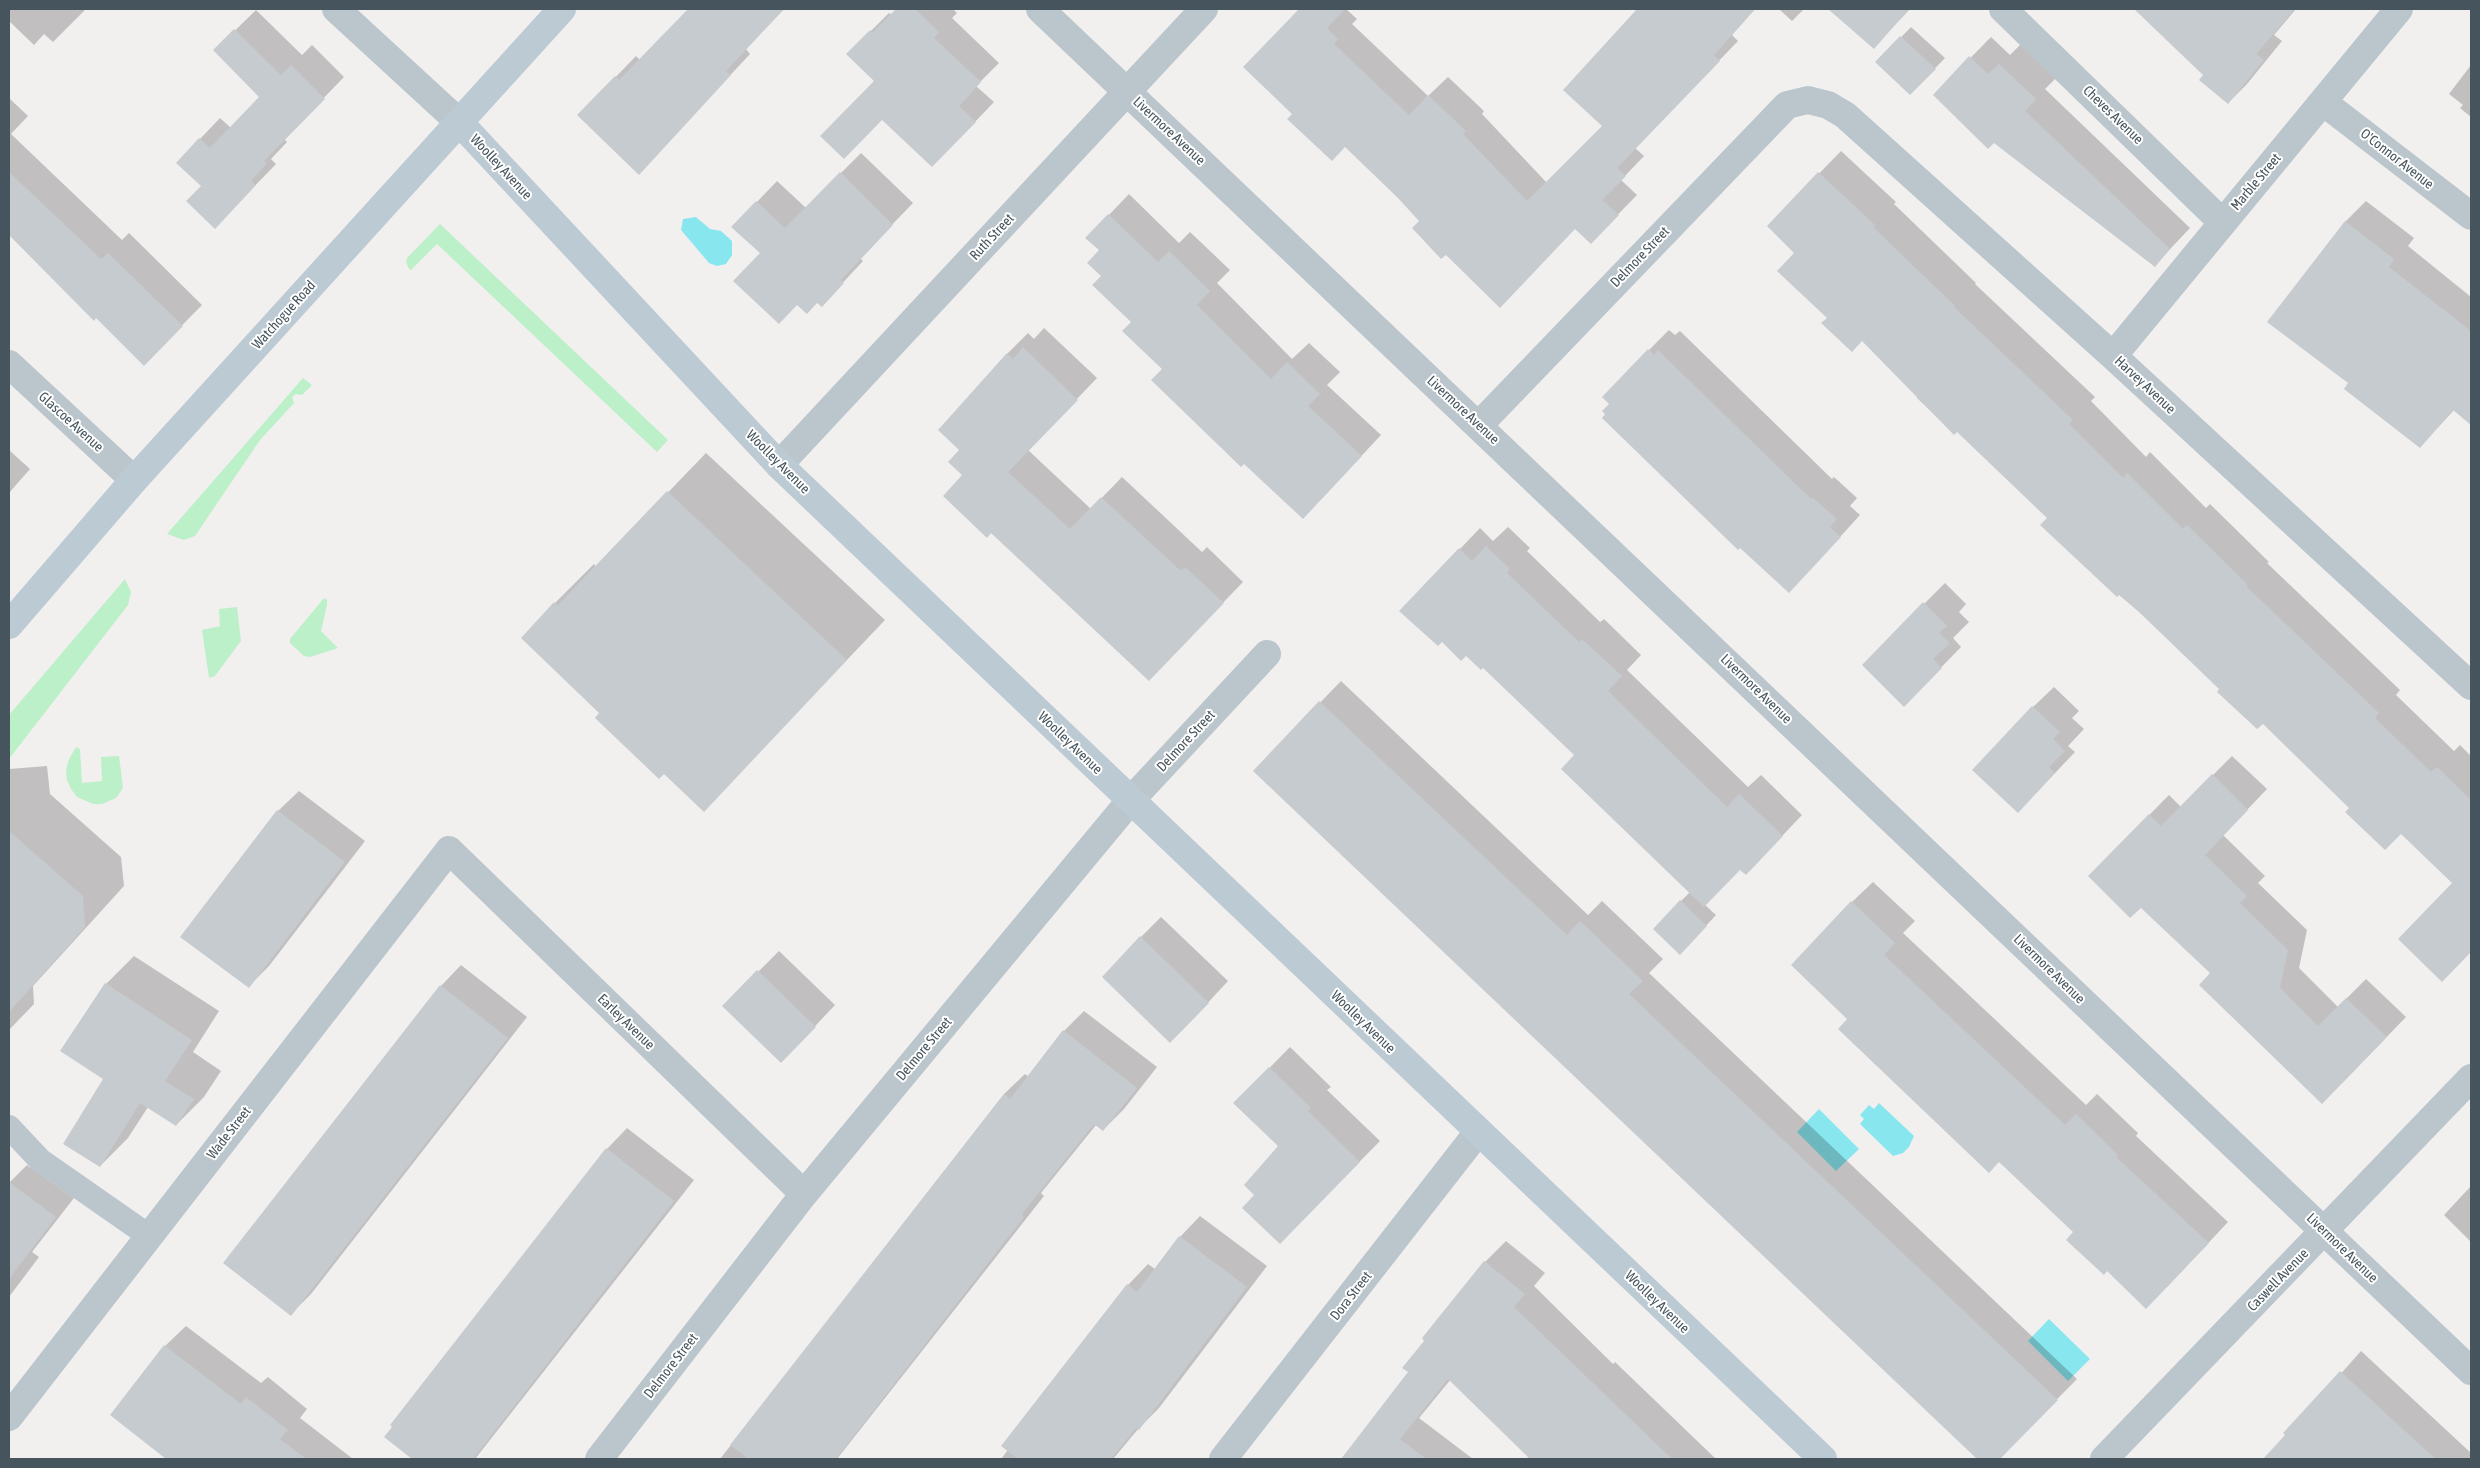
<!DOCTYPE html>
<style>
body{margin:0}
#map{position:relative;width:2480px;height:1468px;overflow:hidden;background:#f2efef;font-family:"Asap Condensed",sans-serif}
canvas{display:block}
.frame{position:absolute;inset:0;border:10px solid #46555d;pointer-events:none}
</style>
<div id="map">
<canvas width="2480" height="1468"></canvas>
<div class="frame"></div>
</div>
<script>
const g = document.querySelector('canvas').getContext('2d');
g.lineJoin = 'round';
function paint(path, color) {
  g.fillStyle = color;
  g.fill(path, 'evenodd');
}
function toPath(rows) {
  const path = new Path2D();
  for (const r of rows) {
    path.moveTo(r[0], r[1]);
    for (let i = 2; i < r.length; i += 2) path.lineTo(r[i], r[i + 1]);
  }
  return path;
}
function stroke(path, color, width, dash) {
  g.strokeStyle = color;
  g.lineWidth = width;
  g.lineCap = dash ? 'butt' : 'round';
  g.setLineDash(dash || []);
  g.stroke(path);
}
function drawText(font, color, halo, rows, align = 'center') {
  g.font = font + ' "Asap Condensed",sans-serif';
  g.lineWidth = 4;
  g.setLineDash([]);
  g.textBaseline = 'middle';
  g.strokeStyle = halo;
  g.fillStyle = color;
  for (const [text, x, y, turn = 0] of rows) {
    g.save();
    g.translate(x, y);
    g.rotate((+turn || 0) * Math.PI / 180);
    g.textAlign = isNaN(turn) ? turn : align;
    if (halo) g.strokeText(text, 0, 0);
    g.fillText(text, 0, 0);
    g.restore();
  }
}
const green = toPath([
 [440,224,668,440,657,452,437,244,411,270,409,269,406,262,407,258],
 [303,378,312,385,302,395,296,394,292,397,294,403,260,440,195,536,184,540,167,534],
 [125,579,131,592,128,605,9,759,9,715],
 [324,598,327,600,327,605,321,631,338,648,310,657,304,656,290,643,290,639],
 [237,607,241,641,215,676,209,678,202,630,220,626,219,609],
 [76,747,80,749,82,783,102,781,101,757,119,756,123,788,116,798,102,804,93,804,77,797,71,789,67,780,66,770,69,759]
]);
const water = toPath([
 [696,217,710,229,721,231,732,241,732,255,726,264,717,266,709,263,681,230,683,219],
 [1879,1103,1914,1136,1909,1147,1903,1153,1893,1156,1860,1124,1864,1119,1860,1115,1869,1105,1874,1109],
 [1819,1109,1859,1149,1836,1171,1797,1132],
 [2049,1319,2090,1359,2068,1381,2028,1341]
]);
const shadow = toPath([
 [9,9,86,9,53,42,44,34,34,45,9,21],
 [689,9,784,9,746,49,750,54,639,173,579,115,636,56,640,60],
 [897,9,953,9,957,13,952,18,999,63,976,86,994,102,951,147,848,54,889,13,892,15],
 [1301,9,1346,9,1357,19,1352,24,1428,96,1448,77,1484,111,1482,114,1547,183,1603,126,1565,90,1639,9,1755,9,1732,35,1738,41,1635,148,1644,156,1621,180,1637,195,1591,242,1576,228,1420,221,1399,197,1346,145,1293,114,1245,67],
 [1779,9,1804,9,1792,21],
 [1830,9,1910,9,1874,47],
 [2136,9,2296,9,2274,35,2282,41,2247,84,2228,103,2205,75],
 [256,10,302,55,312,45,344,77,284,139,287,142,271,159,276,164,215,227,202,186,200,139,220,118,231,128,260,97,215,50],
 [1911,27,1945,58,1910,94,1877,62],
 [1991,37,2010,55,2021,44,2056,78,2045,89,2190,228,2155,265,1934,95],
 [2471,65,2471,117,2460,108,2463,105,2449,94],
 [9,98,28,116,11,134,122,240,129,233,202,305,144,364,96,317,94,319,9,234],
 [1841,151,1896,202,1894,204,1976,283,1975,284,2095,397,2091,401,2146,457,2150,452,2206,508,2210,504,2269,562,2267,563,2400,690,2396,695,2454,751,2460,745,2471,756,2471,951,2442,980,2454,883,2401,832,2351,808,2263,722,2221,689,2049,518,1957,430,1954,433,1917,398,1919,395,1862,340,1828,318,1796,252,1768,226],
 [861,153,913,203,860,258,863,261,822,305,733,227,777,181,806,208],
 [1129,194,1179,243,1190,232,1230,270,1217,283,1292,359,1309,343,1340,372,1327,385,1381,435,1323,497,1164,369,1102,276,1100,250,1087,238],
 [2366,201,2414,238,2408,246,2471,297,2471,423,2454,410,2420,447,2350,383,2268,322,2346,221],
 [1044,328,1097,378,1028,450,1091,509,1122,477,1202,552,1207,547,1243,582,1169,659,963,475,961,450,1007,354,1028,333,1034,339],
 [1669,330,1675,335,1680,331,1832,479,1834,477,1857,498,1850,506,1860,515,1809,571,1649,350],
 [9,450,30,469,9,493],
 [706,453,885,620,704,810,601,713,555,603,594,564,596,567],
 [1508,527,1530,548,1527,551,1600,622,1604,619,1641,655,1627,670,1748,787,1761,775,1802,815,1766,853,1740,868,1705,905,1716,915,1690,943,1681,901,1690,892,1576,755,1483,666,1442,640,1401,611,1480,528,1493,541],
 [1945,583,1966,604,1959,612,1969,622,1953,638,1961,647,1925,684,1863,665],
 [1341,681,1588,915,1602,901,1663,959,1649,973,2077,1379,1998,1459,1979,1459,1254,771],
 [2054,687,2079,711,2072,718,2084,729,2068,746,2075,752,2038,791,2033,707],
 [2232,756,2267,789,2223,835,2265,876,2258,883,2307,930,2299,968,2338,1007,2366,979,2406,1017,2342,1083,2212,973,2141,906,2089,876,2169,795,2181,807],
 [47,766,50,794,121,857,124,886,33,986,34,1004,9,1030,9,769],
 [299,791,365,841,269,966,249,986,278,811],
 [1873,882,1915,921,1903,933,2086,1105,2097,1094,2138,1133,2136,1136,2228,1222,2167,1287,2075,1232,1849,1019,1852,902],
 [1161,917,1228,981,1191,1021,1141,937],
 [779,951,835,1005,801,1041,724,1006],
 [134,956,219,1011,193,1052,221,1071,204,1097,176,1125,148,1107,128,1138,100,1166,106,984],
 [461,965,527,1017,311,1294,291,1314,441,986],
 [1084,1011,1157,1067,1124,1109,1103,1130,1096,1125,1041,1193,1044,1196,837,1459,720,1459,1004,1094,1025,1074,1029,1077,1064,1031],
 [1290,1047,1331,1087,1327,1090,1380,1141,1280,1242,1256,1195,1280,1146,1235,1103],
 [627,1128,694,1180,475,1459,414,1459,386,1437,394,1427,391,1425,607,1149],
 [27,1165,74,1198,32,1252,39,1257,9,1297,9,1183],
 [2471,1186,2471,1242,2444,1215],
 [1200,1216,1267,1266,1159,1408,1139,1428,1113,1459,1001,1459,1008,1450,1003,1445,1128,1285,1148,1264,1155,1269,1180,1237],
 [1506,1241,1545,1273,1534,1286,1613,1364,1615,1362,1716,1459,1527,1459,1529,1457,1451,1379,1419,1418,1473,1459,1342,1459,1409,1372,1426,1341,1423,1338,1485,1262],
 [186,1326,261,1383,268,1377,307,1409,300,1418,353,1459,170,1459,111,1415,165,1346],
 [2361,1351,2471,1453,2471,1459,2265,1459]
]);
const building = toPath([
 [688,9,784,9,726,71,731,75,639,175,577,115,615,76,619,80],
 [896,9,915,9,939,32,934,38,981,82,959,106,976,122,932,167,882,120,844,159,820,136,874,81,846,54,870,30,872,33],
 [1299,9,1345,9,1327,28,1338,39,1334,44,1409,115,1428,95,1466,131,1463,134,1527,201,1602,126,1563,90,1637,9,1755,9,1714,55,1720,61,1617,168,1626,176,1602,200,1619,215,1591,244,1575,229,1500,308,1446,255,1441,259,1412,228,1419,221,1398,198,1345,147,1332,161,1287,119,1292,114,1243,67],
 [1828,9,1909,9,1874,49],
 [2134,9,2295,9,2256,54,2264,60,2228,104,2199,80,2203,75],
 [234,29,281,75,291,65,325,99,264,161,267,163,251,181,256,185,215,229,186,201,201,186,176,163,199,138,210,148,259,97,213,50],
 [1900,36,1936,69,1910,95,1875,62],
 [1969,56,1988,74,1999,64,2036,99,2025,111,2170,249,2155,267,1994,143,1988,149,1933,95],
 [9,172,101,259,108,253,183,326,144,366,96,318,94,321,9,235],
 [840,172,893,225,841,280,844,283,822,307,817,303,807,314,797,305,779,324,733,281,760,253,731,227,756,201,785,228],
 [1818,172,1875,225,1873,227,1955,306,1954,307,2073,420,2069,424,2123,478,2127,473,2183,529,2187,525,2248,585,2246,586,2379,713,2375,718,2431,772,2437,767,2471,800,2471,952,2442,982,2398,939,2452,883,2401,834,2385,850,2345,812,2349,808,2263,724,2257,729,2217,692,2219,689,2139,612,2119,595,2117,597,2040,525,2047,518,1957,432,1954,435,1862,341,1852,352,1821,323,1827,318,1777,271,1794,253,1767,226],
 [1108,214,1158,262,1169,251,1210,291,1197,305,1271,379,1287,362,1320,394,1308,406,1362,456,1303,519,1244,464,1241,467,1151,380,1162,369,1122,331,1131,322,1092,285,1101,276,1087,263,1099,250,1085,238],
 [2345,221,2394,259,2389,267,2471,331,2471,425,2453,410,2420,448,2344,389,2348,383,2267,322],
 [1023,347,1078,400,1008,472,1070,529,1101,497,1181,571,1185,567,1224,603,1149,681,991,533,987,538,943,496,962,475,948,462,959,450,938,430,1007,353,1013,359],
 [1648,349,1654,355,1658,350,1811,499,1812,497,1837,519,1830,527,1841,537,1789,593,1740,548,1738,550,1602,418,1605,414,1602,411,1609,404,1602,397],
 [667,491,847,660,704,812,664,774,659,779,595,718,599,713,521,638,554,602,557,606],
 [1486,546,1510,569,1507,573,1579,642,1582,639,1622,676,1608,691,1727,807,1739,794,1783,836,1746,875,1740,870,1704,907,1561,769,1574,755,1483,668,1481,670,1466,656,1461,661,1442,642,1438,646,1399,611,1459,548,1472,561],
 [1923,602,1947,626,1939,633,1950,643,1933,659,1942,668,1904,707,1862,665],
 [1319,701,1567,935,1580,921,1643,981,1629,994,2058,1400,2000,1459,1977,1459,1253,771],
 [2032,706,2060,732,2053,739,2065,751,2049,767,2055,773,2018,813,1972,770],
 [2212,774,2248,810,2205,855,2247,896,2240,903,2288,950,2280,988,2318,1026,2346,998,2387,1037,2322,1104,2199,985,2210,973,2141,908,2130,918,2088,876,2149,814,2161,826],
 [277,810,345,862,249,988,180,937],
 [9,831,83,896,85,927,9,1012],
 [1680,900,1707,926,1680,955,1653,929],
 [1851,901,1895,943,1884,955,2065,1125,2076,1114,2118,1155,2116,1157,2209,1243,2146,1309,2107,1271,2104,1275,2066,1240,2073,1232,1999,1162,1989,1173,1838,1029,1847,1019,1791,965],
 [1140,936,1209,1003,1170,1043,1102,977],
 [757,970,816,1027,781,1063,722,1006],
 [105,983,192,1040,165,1081,194,1099,176,1126,140,1103,100,1167,63,1144,103,1079,60,1051],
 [440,985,508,1038,291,1316,223,1263],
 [1063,1030,1137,1088,1103,1131,1094,1124,1022,1214,1024,1217,836,1459,749,1459,730,1445,1004,1094,1010,1099],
 [1269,1067,1311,1108,1308,1111,1360,1162,1280,1244,1242,1208,1254,1195,1244,1185,1278,1146,1233,1103],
 [606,1148,674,1201,473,1459,412,1459,384,1437,392,1427,390,1425],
 [9,1182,56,1217,9,1279],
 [1179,1236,1247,1287,1139,1430,1136,1428,1111,1459,1018,1459,1001,1446,1127,1284,1137,1292],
 [1484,1261,1525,1294,1514,1307,1672,1459,1530,1459,1448,1379,1400,1439,1426,1459,1341,1459,1408,1372,1402,1368,1424,1341,1422,1338],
 [164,1345,241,1404,246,1397,288,1430,280,1439,306,1459,166,1459,110,1415],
 [2340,1371,2406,1432,2436,1459,2263,1459,2285,1435,2283,1433]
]);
const lane = toPath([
 [9,1127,40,1160,149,1236]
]);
const street = toPath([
 [336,9,460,123],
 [1040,9,2471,1371],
 [2003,9,2222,222],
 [2323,102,2471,216],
 [2113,356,2399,9],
 [9,364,134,480],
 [1479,425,1787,105,1808,100,1828,105,1845,115,2113,356,2471,686],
 [779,465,1204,9],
 [9,1417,449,850,804,1194],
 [599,1459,804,1194,1130,801,1267,654],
 [1223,1459,1478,1132],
 [2104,1459,2471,1078]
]);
const secondary = toPath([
 [460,123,779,465,1823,1459],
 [9,625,134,480,562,9]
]);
const streetNames = [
 ["Cheves Avenue",2113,115,44],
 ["Livermore Avenue",1169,131,43],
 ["O'Connor Avenue",2397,159,38],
 ["Woolley Avenue",501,167,47],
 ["Marble Street",2256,182,-50],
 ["Ruth Street",992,237,-47],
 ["Delmore Street",1640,257,-46],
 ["Watchogue Road",284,315,-48],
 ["Harvey Avenue",2145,385,43],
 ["Livermore Avenue",1463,410,43],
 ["Glascoe Avenue",71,422,42],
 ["Woolley Avenue",778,462,45],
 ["Livermore Avenue",1756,689,44],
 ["Delmore Street",1186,741,-47],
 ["Woolley Avenue",1070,743,44],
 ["Livermore Avenue",2049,969,44],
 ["Earley Avenue",626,1022,44],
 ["Woolley Avenue",1363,1022,44],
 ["Delmore Street",924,1049,-50],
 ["Wade Street",229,1133,-52],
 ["Livermore Avenue",2342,1248,44],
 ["Caswell Avenue",2278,1280,-46],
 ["Dora Street",1351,1296,-52],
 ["Woolley Avenue",1657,1302,44],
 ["Delmore Street",671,1366,-52]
];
paint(green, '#bcf0c9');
paint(water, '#88e7ee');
paint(shadow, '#0003');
paint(building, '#c6cbcf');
stroke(lane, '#bac6cc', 24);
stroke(street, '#bac6cc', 28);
stroke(secondary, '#bccad3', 28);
drawText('14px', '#46555d', '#fff', streetNames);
</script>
